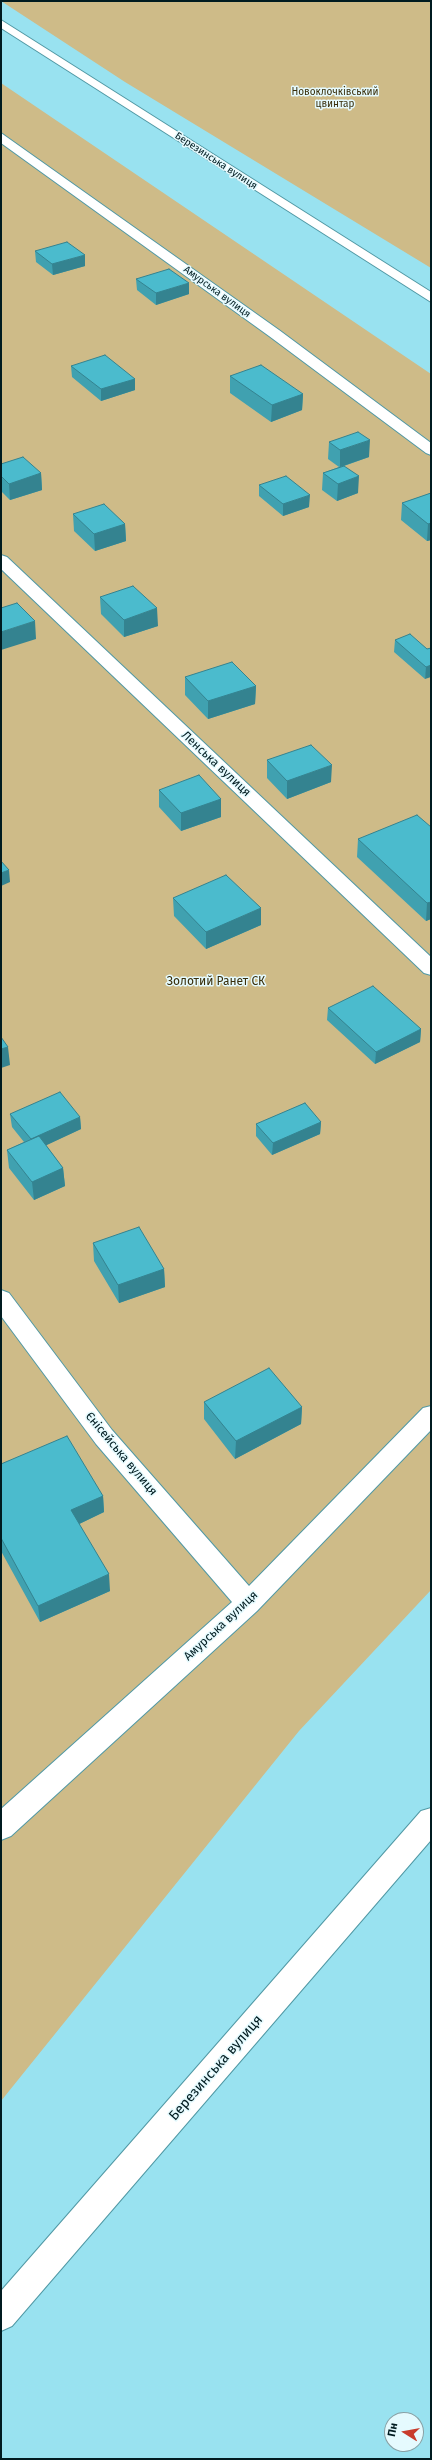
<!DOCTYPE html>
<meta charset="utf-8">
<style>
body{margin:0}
#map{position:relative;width:432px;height:2460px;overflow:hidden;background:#99e2f0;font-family:"Fira Sans",sans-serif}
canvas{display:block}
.frame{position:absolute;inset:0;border:2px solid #001b20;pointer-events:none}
.north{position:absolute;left:384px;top:2412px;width:40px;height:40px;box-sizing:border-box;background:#e5fafe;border:1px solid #89a1a5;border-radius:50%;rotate:281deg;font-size:11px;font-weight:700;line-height:16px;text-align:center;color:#001b20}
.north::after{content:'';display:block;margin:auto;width:14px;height:18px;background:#c83c2c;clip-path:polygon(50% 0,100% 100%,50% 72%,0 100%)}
</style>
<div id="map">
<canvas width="432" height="2460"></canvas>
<div class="frame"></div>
<div class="north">Пн</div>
</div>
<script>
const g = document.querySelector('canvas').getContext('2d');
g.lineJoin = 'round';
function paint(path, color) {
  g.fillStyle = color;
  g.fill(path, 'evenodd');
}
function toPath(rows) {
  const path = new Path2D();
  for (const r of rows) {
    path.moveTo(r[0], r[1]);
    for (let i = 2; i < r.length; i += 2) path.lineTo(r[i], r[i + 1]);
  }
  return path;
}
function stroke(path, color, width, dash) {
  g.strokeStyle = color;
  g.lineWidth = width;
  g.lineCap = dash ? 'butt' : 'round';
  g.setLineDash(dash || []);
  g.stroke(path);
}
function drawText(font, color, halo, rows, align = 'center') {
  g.font = font + ' "Fira Sans",sans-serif';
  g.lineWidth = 3;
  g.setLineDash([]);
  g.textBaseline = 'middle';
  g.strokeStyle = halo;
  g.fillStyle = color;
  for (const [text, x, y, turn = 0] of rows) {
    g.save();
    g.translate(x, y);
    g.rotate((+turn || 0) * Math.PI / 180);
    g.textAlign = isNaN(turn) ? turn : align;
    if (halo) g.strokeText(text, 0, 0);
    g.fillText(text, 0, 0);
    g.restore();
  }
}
const green = toPath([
 [1,1,431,1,431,268,125,82],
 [1,83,431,374,431,1590,299,1731,1,2101]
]);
const minor = toPath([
 [1,20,431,292,431,302,1,28,1,20],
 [1,133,279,330,431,443,431,455,426,453,269,336,1,143,1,133],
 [1,555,7,557,431,957,431,975,424,973,1,569,1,555],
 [1,1290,9,1293,112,1430,249,1586,423,1408,431,1406,431,1430,257,1611,11,1836,1,1840,1,1809,232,1602,96,1444,1,1316,1,1290],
 [431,1808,431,1840,12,2326,1,2331,1,2291,421,1811,431,1808]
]);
const wall = toPath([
 [35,251,85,266,53,275,36,262],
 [136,279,189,294,156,305,137,290],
 [71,366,135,379,135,390,101,401,72,377],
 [230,376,303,394,302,410,271,422,230,393],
 [329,442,369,457,344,466,358,493,337,501,322,490,323,473,339,467,328,459],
 [1,464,41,473,42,490,10,500,1,491],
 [259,485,309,507,283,516,259,496],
 [431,493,431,540,427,541,401,520,402,503],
 [73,514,125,524,126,541,95,551,74,531],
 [100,597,158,626,124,637,101,614],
 [395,640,427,649,431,648,425,679,394,652],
 [185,677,256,686,255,704,208,719,185,695],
 [267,760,331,782,287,799,267,778],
 [159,790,221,799,221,817,181,831,159,807],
 [431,827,431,919,426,921,357,857,358,839],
 [173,898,261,925,206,949,174,916],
 [328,1008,421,1029,420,1042,375,1064,327,1020],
 [10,1114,80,1117,81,1129,46,1145,63,1168,65,1186,34,1200,9,1168,7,1150,24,1142,12,1127],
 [321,1122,320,1134,272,1155,256,1136,256,1124],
 [93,1243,164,1269,165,1287,119,1303,94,1261],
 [204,1402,302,1407,301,1424,235,1459,204,1419],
 [1,1464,103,1496,104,1512,79,1524,110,1591,40,1622,1,1551]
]);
const shadedWall = toPath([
 [85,255,85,266,53,275,52,264],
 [189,283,189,294,156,305,156,293],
 [135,379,135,390,101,401,101,389],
 [303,394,302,410,271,422,272,405],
 [370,440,369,457,340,467,340,450],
 [41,473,42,490,10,500,9,484],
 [359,476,358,493,337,501,338,484],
 [310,495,309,507,283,516,283,504],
 [431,523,431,540,427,541,428,524],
 [125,524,126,541,95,551,94,534],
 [157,608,158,626,124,637,124,620],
 [35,621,36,639,1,650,1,632],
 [431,665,431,677,425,679,426,667],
 [256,686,255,704,208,719,208,701],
 [332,765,331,782,287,799,287,781],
 [221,799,221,817,181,831,181,813],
 [9,870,10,882,1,886,1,873],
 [431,902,431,919,426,921,427,903],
 [261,908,261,925,206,949,206,932],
 [421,1029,420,1042,375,1064,376,1052],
 [8,1047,10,1065,1,1068,1,1049],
 [80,1117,81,1129,32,1152,31,1139],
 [321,1122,320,1134,272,1155,273,1143],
 [63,1168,65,1186,34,1200,32,1182],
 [164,1269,165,1287,119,1303,118,1285],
 [302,1407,301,1424,235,1459,236,1441],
 [103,1496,104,1512,73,1527,71,1510],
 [109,1574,110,1591,40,1622,38,1606]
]);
const building = toPath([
 [67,242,85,255,52,264,35,251,67,242],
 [169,269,189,283,156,293,136,279,169,269],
 [105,355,135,379,101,389,71,366,105,355],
 [261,365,303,394,272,405,230,376,261,365],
 [358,432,370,440,340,450,329,442,358,432],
 [23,457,41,473,9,484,1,476,1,464,23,457],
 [344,466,359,476,338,484,323,473,344,466],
 [286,476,310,495,283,504,259,485,286,476],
 [431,493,431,523,428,524,402,503,431,493],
 [104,504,125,524,94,534,73,514,104,504],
 [133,586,157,608,124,620,100,597,133,586],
 [17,603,35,621,1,632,1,608,17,603],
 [410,634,427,649,431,648,431,665,426,667,395,640,410,634],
 [232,662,256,686,208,701,185,677,232,662],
 [311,745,332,765,287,781,267,760,311,745],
 [199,775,221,799,181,813,159,790,199,775],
 [417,815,431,827,431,902,427,903,358,839,417,815],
 [1,861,9,870,1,873,1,861],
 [226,875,261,908,206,932,173,898,226,875],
 [373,986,421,1029,376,1052,328,1008,373,986],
 [1,1037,8,1047,1,1049,1,1037],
 [60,1092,80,1117,31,1139,10,1114,60,1092],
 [305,1103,321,1122,273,1143,256,1124,305,1103],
 [39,1136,63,1168,32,1182,7,1150,39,1136],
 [139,1227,164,1269,118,1285,93,1243,139,1227],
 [269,1368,302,1407,236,1441,204,1402,269,1368],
 [67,1436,103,1496,71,1510,109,1574,38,1606,1,1538,1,1464,67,1436]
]);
const farParknames = [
 ["Новоклочківський",335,92],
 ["цвинтар",335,104]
];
const farStreetnames = [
 ["Березинська вулиця",216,161,33],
 ["Амурська вулиця",217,292,36]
];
const streetNames = [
 ["Ленська вулиця",216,764,43],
 ["Єнісейська вулиця",121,1454,50],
 ["Амурська вулиця",221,1626,-43]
];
const parkNames = [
 ["Золотий Ранет СК",216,982]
];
const nearStreetnames = [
 ["Березинська вулиця",216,2068,-49]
];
paint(green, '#cebb88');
stroke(minor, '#5098a4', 2);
paint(minor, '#fff');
paint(wall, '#40a1b0');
paint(shadedWall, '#348390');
paint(building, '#4bbbcd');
stroke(building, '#348390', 1);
drawText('10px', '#392e0a', '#e5fafe', farParknames);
drawText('10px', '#001b20', '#e5fafe', farStreetnames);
drawText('12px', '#001b20', '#e5fafe', streetNames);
drawText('12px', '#392e0a', '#e5fafe', parkNames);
drawText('14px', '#001b20', '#e5fafe', nearStreetnames);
</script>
